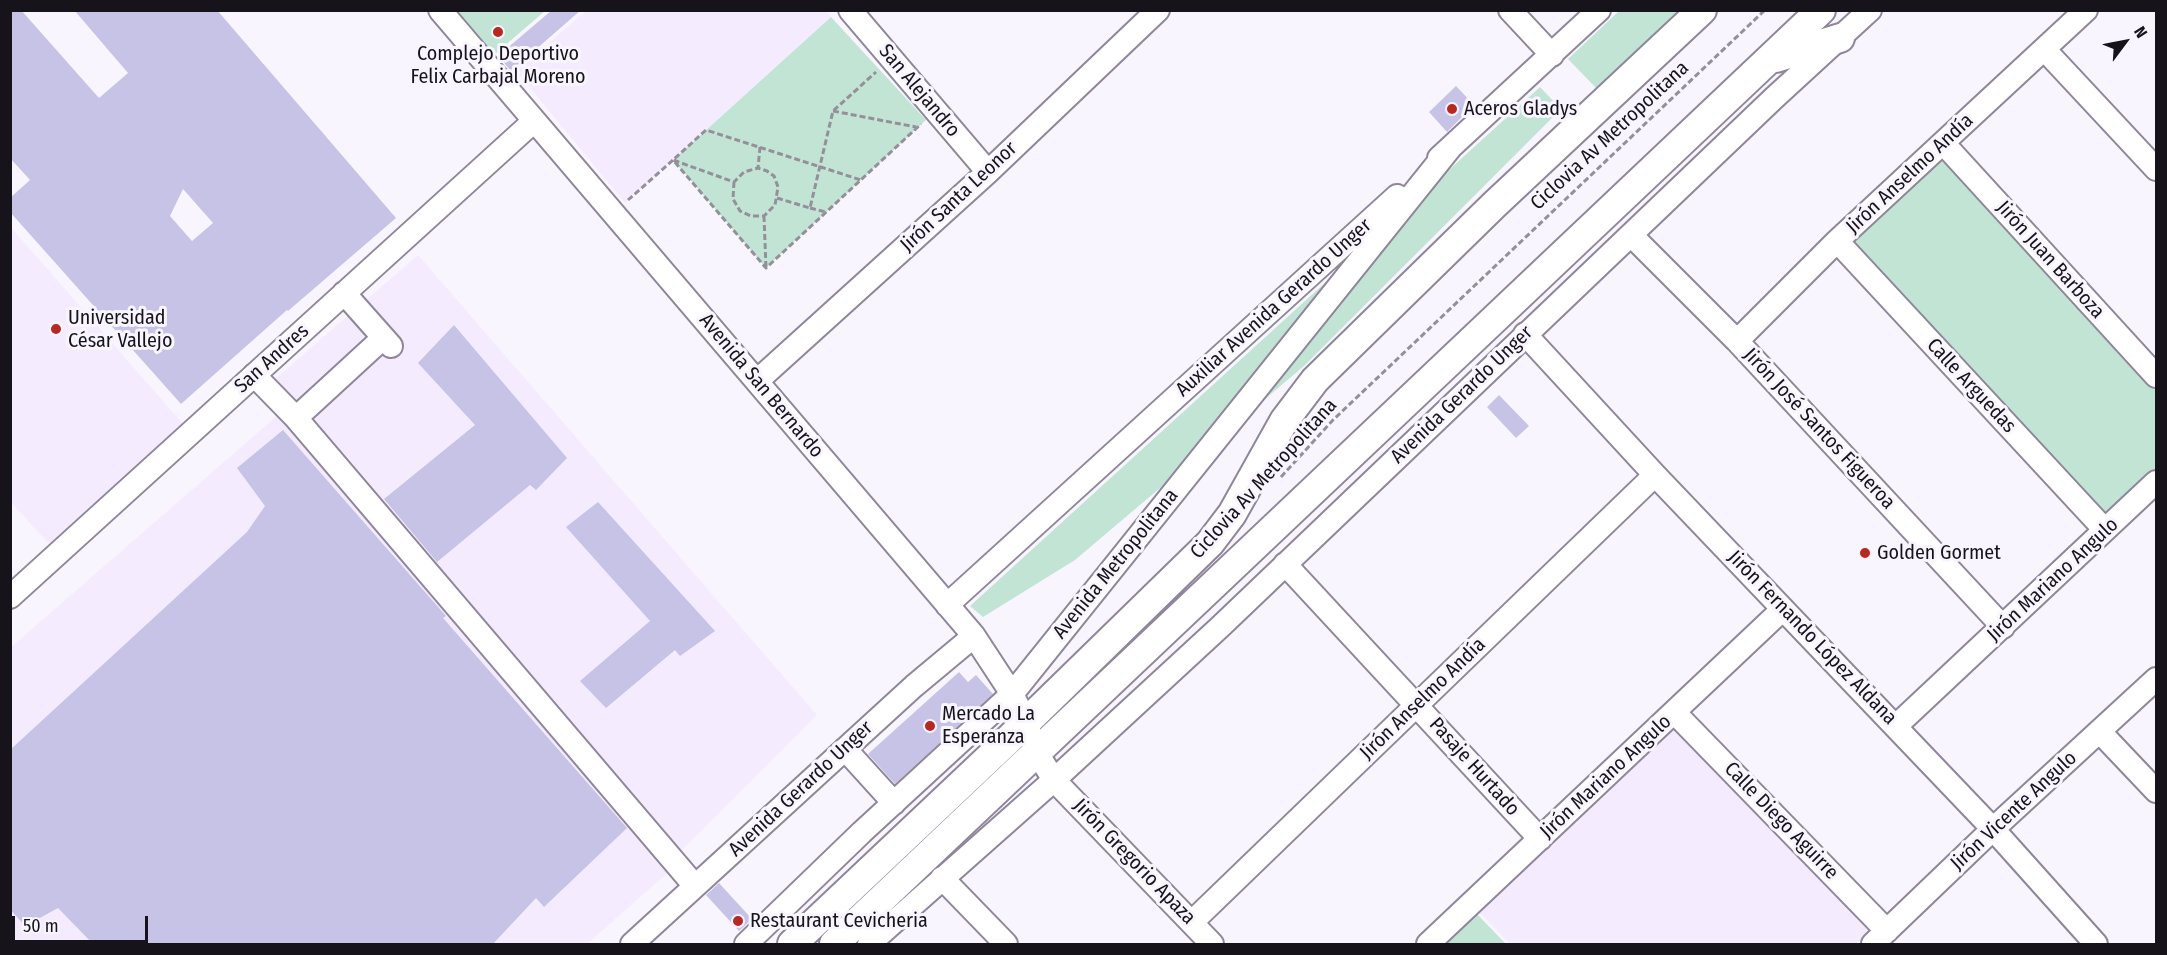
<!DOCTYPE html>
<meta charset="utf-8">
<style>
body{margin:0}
#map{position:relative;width:2167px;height:955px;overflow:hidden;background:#f9f5fe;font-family:"Fira Sans Condensed",sans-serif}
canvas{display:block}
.frame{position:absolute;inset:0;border:12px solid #17131b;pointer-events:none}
.north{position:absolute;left:2095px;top:12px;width:60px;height:60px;-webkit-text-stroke:4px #f9f5fe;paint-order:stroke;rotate:58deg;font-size:16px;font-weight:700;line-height:24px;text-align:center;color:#17131b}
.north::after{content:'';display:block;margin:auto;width:21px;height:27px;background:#17131b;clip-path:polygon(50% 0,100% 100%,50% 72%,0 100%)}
.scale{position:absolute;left:12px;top:916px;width:136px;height:27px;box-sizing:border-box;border:3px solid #17131b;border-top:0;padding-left:8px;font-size:18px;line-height:21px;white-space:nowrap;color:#17131b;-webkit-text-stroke:4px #f9f5fe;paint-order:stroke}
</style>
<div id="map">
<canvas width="2167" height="955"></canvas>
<div class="frame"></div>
<div class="north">N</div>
<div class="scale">50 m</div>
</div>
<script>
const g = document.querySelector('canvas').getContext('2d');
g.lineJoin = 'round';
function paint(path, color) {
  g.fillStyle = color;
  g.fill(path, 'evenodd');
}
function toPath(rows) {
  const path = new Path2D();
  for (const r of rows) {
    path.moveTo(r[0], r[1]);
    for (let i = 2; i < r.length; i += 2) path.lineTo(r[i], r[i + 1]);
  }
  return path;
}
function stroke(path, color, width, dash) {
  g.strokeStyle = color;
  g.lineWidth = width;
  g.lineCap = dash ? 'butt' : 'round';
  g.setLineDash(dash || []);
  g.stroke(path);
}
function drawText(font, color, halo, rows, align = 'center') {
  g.font = font + ' "Fira Sans Condensed",sans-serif';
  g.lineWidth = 6;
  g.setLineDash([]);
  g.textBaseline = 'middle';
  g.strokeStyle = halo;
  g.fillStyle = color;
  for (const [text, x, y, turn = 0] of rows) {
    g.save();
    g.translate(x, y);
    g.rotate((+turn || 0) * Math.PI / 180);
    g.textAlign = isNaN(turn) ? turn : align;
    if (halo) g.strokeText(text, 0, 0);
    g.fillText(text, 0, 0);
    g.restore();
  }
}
const built = toPath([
 [826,10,831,17,625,203,516,71,586,11],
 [10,226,191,433,58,554,11,502],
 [418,255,817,715,668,864,672,869,587,944,11,944,10,648,280,413,262,390],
 [1673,729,1871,930,1856,944,1510,944,1479,912]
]);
const green = toPath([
 [458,11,545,11,495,54],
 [1619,11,1682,11,1598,90,1568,59],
 [831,17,926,120,766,268,673,160],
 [1540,87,1561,109,1304,366,1075,560,983,617,970,606],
 [1944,152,2156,385,2156,469,2105,518,1849,240],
 [1476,913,1506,944,1441,944]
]);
const building = toPath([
 [10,10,21,10,99,98,128,73,74,10,217,10,396,218,288,311,287,310,181,404,10,212,10,198,30,180,10,158],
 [183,189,213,223,192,241,170,216],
 [552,10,581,10,511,71,498,56],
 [1456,86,1474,105,1447,132,1429,112],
 [454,325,567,458,536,490,530,485,437,562,384,499,475,425,418,363],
 [1499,395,1529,426,1516,438,1487,407],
 [283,430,446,616,443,618,627,828,544,907,536,898,492,945,94,945,58,908,25,926,10,909,10,750,247,532,265,506,237,468],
 [598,502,715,631,680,656,675,650,606,708,580,681,650,621,566,527],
 [959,672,968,682,976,675,993,694,895,784,868,754],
 [719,883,752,919,739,931,706,895]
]);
const path = toPath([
 [833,111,916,127],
 [760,147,758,168,744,172,734,182,673,160,706,130,861,180],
 [734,182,733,199,740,211,751,216,764,216,775,205,778,187,774,176,767,171,758,168],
 [777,198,810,208,833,111,876,72],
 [628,200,673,160,766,268,921,124],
 [810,208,826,212],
 [764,216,766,268],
 [1281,477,1333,420,1765,10]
]);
const minor = toPath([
 [440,10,974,636,1012,694,1026,722,1037,753,1054,780,1212,944],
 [850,10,988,172],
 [1510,10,1552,55],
 [2044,49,2156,169],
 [1944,144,2156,376],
 [1439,158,1599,10],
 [1631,235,1737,341,2003,627],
 [1837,241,2105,530],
 [344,293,391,346],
 [1525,334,1655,475,1993,829,2096,944],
 [1737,341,1837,241,2086,10],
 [254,375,296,418,695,886],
 [757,381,988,172,1158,10],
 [296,418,383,338],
 [1285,564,1540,839],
 [10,597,534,121],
 [947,605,1397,196],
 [1674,712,1887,931],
 [1896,726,2156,482],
 [2100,732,2156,791],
 [845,749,894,803],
 [942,878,1006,944],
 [1192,922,1655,475],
 [632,944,914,686,974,636],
 [746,944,862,832,1012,694,1450,148],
 [869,944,1054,780,1221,626,1774,98,1870,10],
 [1428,944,1783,609],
 [1873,944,1993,829,2156,679]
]);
const major = toPath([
 [1776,58,1840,38],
 [792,944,1007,741,1210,543,1232,514,1284,421,1315,380,1494,205,1702,10],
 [834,944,1821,10]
]);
const markers = [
 [498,32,6,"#b72823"],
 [1452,109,6,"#b72823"],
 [56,329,6,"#b72823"],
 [1865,553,6,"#b72823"],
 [930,726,6,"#b72823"],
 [738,921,6,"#b72823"]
];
const poiNames = [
 ["Complejo Deportivo",498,54,"center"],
 ["Felix Carbajal Moreno",498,77,"center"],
 ["Aceros Gladys",1464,109],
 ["Universidad",68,318],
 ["César Vallejo",68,341],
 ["Golden Gormet",1877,553],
 ["Mercado La",942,714],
 ["Esperanza",942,737],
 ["Restaurant Cevicheria",750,921]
];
const streetNames = [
 ["San Alejandro",919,91,50],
 ["Ciclovia Av Metropolitana",1610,136,-43],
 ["Jirón Anselmo Andía",1910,174,-43],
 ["Jirón Santa Leonor",959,197,-43],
 ["Jirón Juan Barboza",2050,260,48],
 ["Auxiliar Avenida Gerardo Unger",1274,308,-42],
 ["San Andres",272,359,-42],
 ["Avenida San Bernardo",761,386,50],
 ["Calle Arguedas",1971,386,47],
 ["Avenida Gerardo Unger",1462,395,-44],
 ["Jirón José Santos Figueroa",1819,429,47],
 ["Ciclovia Av Metropolitana",1264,479,-48],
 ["Avenida Metropolitana",1116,564,-51],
 ["Jirón Mariano Angulo",2053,580,-43],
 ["Jirón Fernando López Aldana",1812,638,46],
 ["Jirón Anselmo Andía",1423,699,-44],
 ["Pasaje Hurtado",1474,767,48],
 ["Jirón Mariano Angulo",1606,777,-43],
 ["Avenida Gerardo Unger",801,789,-43],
 ["Jirón Vicente Angulo",2014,811,-43],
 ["Calle Diego Aguirre",1781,821,46],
 ["Jirón Gregorio Apaza",1134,862,46]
];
paint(built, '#f4ecfe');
paint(green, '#c2e4d4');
paint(building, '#c7c3e6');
stroke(minor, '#8f869b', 26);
stroke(major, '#8f869b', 32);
stroke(path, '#949099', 3, [6, 3]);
stroke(minor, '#fff', 22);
stroke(major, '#fff', 28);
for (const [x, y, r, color] of markers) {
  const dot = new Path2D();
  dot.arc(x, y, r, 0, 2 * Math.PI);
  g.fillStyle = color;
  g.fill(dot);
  stroke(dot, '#f9f5fe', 2);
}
drawText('20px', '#17131b', '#f9f5fe', poiNames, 'left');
drawText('20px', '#17131b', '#f9f5fe', streetNames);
</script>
